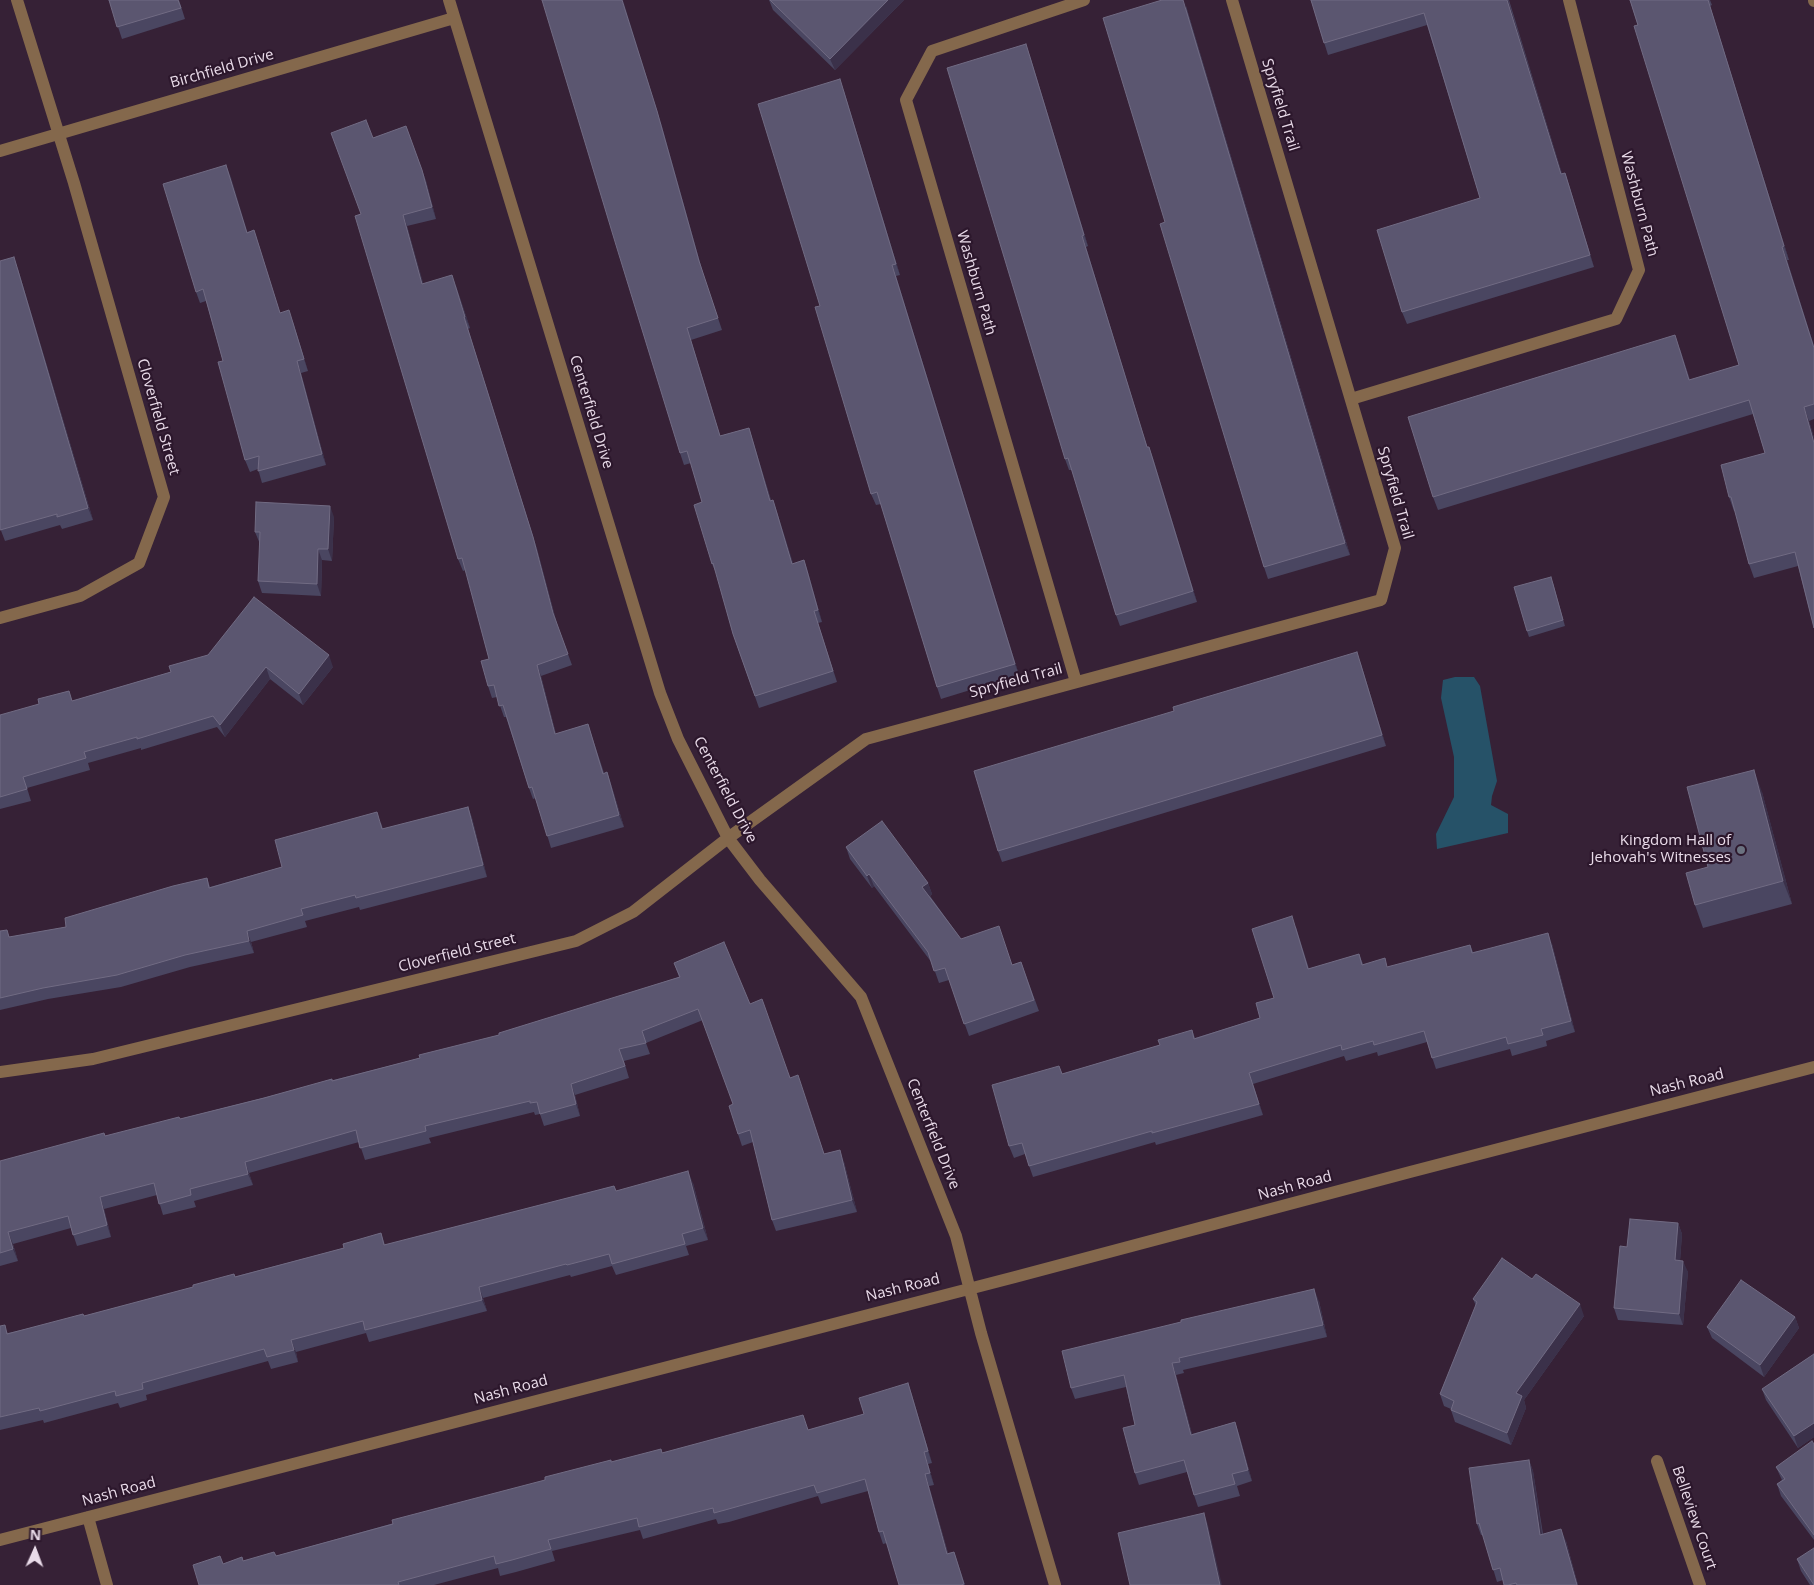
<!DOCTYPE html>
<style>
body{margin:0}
#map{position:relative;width:1814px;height:1585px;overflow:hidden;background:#362136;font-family:"Open Sans",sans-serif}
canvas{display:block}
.north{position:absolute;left:10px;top:1525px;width:50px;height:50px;-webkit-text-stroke:4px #2c172c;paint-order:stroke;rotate:2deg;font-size:14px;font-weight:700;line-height:20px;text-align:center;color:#e9dbe9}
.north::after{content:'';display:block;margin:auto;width:18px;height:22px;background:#e9dbe9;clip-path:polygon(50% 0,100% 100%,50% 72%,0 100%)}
</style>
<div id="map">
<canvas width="1814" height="1585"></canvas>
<div class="north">N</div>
</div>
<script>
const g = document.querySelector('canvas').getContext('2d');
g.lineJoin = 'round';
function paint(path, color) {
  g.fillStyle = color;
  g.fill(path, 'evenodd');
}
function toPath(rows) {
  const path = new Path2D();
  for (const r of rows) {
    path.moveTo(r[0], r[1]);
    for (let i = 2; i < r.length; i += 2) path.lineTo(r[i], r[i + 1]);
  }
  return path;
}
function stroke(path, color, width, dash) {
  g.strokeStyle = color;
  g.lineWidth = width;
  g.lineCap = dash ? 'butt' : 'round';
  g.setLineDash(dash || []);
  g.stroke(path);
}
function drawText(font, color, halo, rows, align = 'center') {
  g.font = font + ' "Open Sans",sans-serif';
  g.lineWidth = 4.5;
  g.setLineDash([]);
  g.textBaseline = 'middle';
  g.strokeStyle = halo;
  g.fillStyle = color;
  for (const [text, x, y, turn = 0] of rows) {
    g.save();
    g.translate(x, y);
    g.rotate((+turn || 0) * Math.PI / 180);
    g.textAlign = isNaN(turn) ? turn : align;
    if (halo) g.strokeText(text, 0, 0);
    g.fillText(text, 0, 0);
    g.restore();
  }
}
const water = toPath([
 [1455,677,1474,677,1480,686,1497,781,1492,796,1491,805,1508,814,1508,833,1437,849,1436,834,1454,797,1454,757,1441,698,1443,680]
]);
const minor = toPath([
 [449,0,660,693,678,739,728,838,760,880,861,997,956,1236,981,1333,1055,1585],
 [1814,0,1814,1],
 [0,151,454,18],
 [1351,399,1616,319,1639,270,1569,0],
 [0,618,80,596,139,563,164,497,74,183,17,0],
 [1076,682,906,100,932,51,1084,0],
 [0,1072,93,1059,576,941,633,912,728,838,866,739,1381,600,1395,548,1232,0],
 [1657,1461,1700,1585],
 [88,1517,107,1585],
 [0,1540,1015,1277,1410,1172,1814,1067]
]);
const wall = toPath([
 [109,0,179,0,185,19,122,39],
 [769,0,904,0,835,70,773,10],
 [1311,0,1509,0,1562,174,1565,173,1569,185,1594,267,1407,324,1402,312,1480,198,1427,25,1328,55],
 [1630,0,1710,0,1712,5,1710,6,1789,260,1787,260,1814,346,1814,419,1809,421,1814,438,1814,628,1798,566,1754,578,1749,564,1735,511,1734,511,1729,497,1765,453,1753,414,1438,510,1433,497,1680,349,1690,380,1739,365],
 [1186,6,1350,555,1268,579,1264,567,1165,222],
 [1030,56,1088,246,1086,247,1147,447,1149,447,1153,458,1197,602,1120,626,1116,615,1072,470,1069,470,1065,459],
 [844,91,900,275,896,276,1019,675,941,699,937,687,881,504,876,505,871,494,820,306],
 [661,123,703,273,722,330,691,340,720,436,749,428,771,500,773,500,777,512,793,564,804,560,808,572,822,622,818,623,837,682,759,708,733,634,717,575,712,564,702,502,691,463,684,465,680,453],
 [406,126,426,181,436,219,407,226,423,284,456,286,470,328,468,329,537,549,557,624,572,665,541,676,556,734,588,724,604,773,607,772,611,784,624,827,551,848,536,798,533,799,529,788,506,717,504,717,497,697,492,698,488,686,489,659,466,570,463,571,458,559,361,214,373,138],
 [226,165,247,232,254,230,280,313,293,322,308,371,301,373,326,465,262,483,258,469,250,472,245,460,223,361,206,301,200,303,196,292],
 [18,269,93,520,62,529,60,525,5,541,0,528],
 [334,517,332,561,322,560,321,596,262,593,258,581,260,544,255,532],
 [1553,583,1565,626,1529,637,1527,631],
 [1361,664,1386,746,1002,862,998,851],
 [169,666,333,667,303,705,270,679,225,737,217,727,141,750,141,748,88,763,90,770,27,788,31,801,0,809,0,715,72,701,171,672],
 [1762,792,1792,904,1703,928,1695,905,1708,867],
 [468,807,472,818,487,877,360,910,359,907,305,921,307,927,251,942,254,953,190,967,121,987,48,999,0,1010,0,931,10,937,66,927,207,878,210,887,282,867,381,823,383,829],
 [846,847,928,883,932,894,930,896,961,939,1012,965,1021,962,1039,1011,969,1036,949,980,939,983,932,963,874,886,872,888,850,859],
 [1296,927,1309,969,1359,954,1363,964,1388,967,1470,945,1473,952,1552,944,1575,1032,1546,1041,1547,1046,1512,1056,1510,1049,1436,1069,1427,1042,1378,1056,1377,1052,1346,1061,1344,1056,1253,1084,1263,1115,1156,1145,1155,1142,1033,1177,1025,1154,1014,1158,1009,1146,1059,1066,1062,1074,1160,1045,1192,1030,1195,1038,1260,1018,1274,998],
 [674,963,750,1004,790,1078,824,1154,844,1162,857,1212,776,1231,772,1220,753,1142,742,1146,738,1134,733,1104,703,1020,646,1043,650,1054,624,1061,629,1078,575,1095,580,1116,544,1126,540,1114,535,1115,534,1112,429,1138,431,1143,365,1160,359,1142,249,1173,253,1185,194,1201,196,1207,163,1215,157,1195,104,1209,111,1237,77,1246,71,1228,13,1244,18,1261,0,1266,0,1161,180,1119,420,1058,499,1035,679,977],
 [693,1183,708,1240,686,1246,689,1255,616,1275,612,1266,571,1277,570,1275,483,1298,487,1311,369,1342,366,1333,296,1352,298,1362,271,1369,268,1361,146,1395,147,1400,120,1408,118,1403,44,1423,43,1420,0,1430,0,1326,8,1333,84,1316,344,1248,381,1233,385,1245,614,1186,616,1191],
 [1678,1223,1682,1234,1680,1261,1688,1272,1683,1325,1618,1320,1614,1308,1627,1247],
 [1473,1299,1584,1316,1524,1400,1526,1408,1511,1445,1455,1422,1451,1410,1451,1409,1444,1406,1440,1394,1476,1306],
 [1319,1301,1327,1337,1183,1370,1184,1373,1176,1375,1192,1434,1235,1422,1239,1434,1252,1481,1237,1486,1240,1496,1198,1507,1194,1495,1187,1472,1139,1485,1135,1473,1135,1425,1126,1387,1075,1399,1071,1388],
 [1795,1317,1799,1328,1764,1377,1712,1338,1707,1327],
 [1814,1354,1814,1437,1798,1448,1766,1400,1762,1389],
 [908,1383,912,1395,932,1463,928,1464,934,1485,929,1486,948,1553,954,1552,965,1585,899,1585,887,1543,883,1544,879,1532,868,1491,821,1504,818,1496,729,1522,718,1524,716,1519,643,1539,640,1530,552,1551,555,1561,516,1572,500,1576,498,1568,434,1585,199,1585,223,1564,276,1556,612,1462,662,1453,809,1430,864,1414],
 [1814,1444,1814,1540,1781,1496,1777,1484,1782,1480,1781,1478,1776,1467],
 [1529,1460,1533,1471,1543,1534,1566,1541,1578,1585,1504,1585,1503,1580,1497,1582,1483,1535,1481,1535,1477,1524],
 [1797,1559,1814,1585,1810,1585,1801,1571]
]);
const shadedWall = toPath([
 [622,0,623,0,661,123,703,273,722,330,699,261],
 [888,0,904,0,835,70,830,59],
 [1184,0,1186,6,1350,555,1345,543],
 [1507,0,1508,0,1566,186,1561,174],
 [1708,0,1710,6,1789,260,1784,246],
 [1026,44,1030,56,1088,246,1084,235],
 [840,79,844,91,900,275,896,264],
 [226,165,231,177,251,244,247,233],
 [422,170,426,181,436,219,432,207],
 [1565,173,1569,185,1594,267,1590,255],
 [403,215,407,226,427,296,422,284],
 [254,230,258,242,284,325,280,313],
 [1082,236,1086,247,1151,459,1147,447],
 [1782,247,1787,260,1814,346,1814,348],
 [14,257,18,269,93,520,88,508],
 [892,265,896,276,1019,675,1015,664],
 [452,275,456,286,470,328,465,317],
 [289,310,293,322,308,371,304,359],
 [464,317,537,549,557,624,553,613],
 [687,328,691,340,724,448,720,436],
 [1675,335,1680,349,1694,393,1689,380],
 [297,361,301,373,326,465,322,454],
 [1804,407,1809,421,1814,438,1814,443],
 [749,428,753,440,774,512,770,501],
 [1149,447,1153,458,1197,602,1193,591],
 [773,500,777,512,797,575,792,564],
 [330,506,334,517,332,561,328,549],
 [318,549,322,560,321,596,317,584],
 [804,560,808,572,822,622,818,610],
 [1357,652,1361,664,1386,746,1382,735],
 [329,655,333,667,303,705,299,694],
 [537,665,541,676,559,746,555,734],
 [266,667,270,679,225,737,220,725],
 [1754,770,1762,792,1792,904,1783,881],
 [607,772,611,784,624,827,619,815],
 [468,807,472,818,487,877,483,865],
 [869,874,874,886,872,888,867,876],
 [928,883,932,894,927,898,922,887],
 [247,931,251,942,254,953,249,941],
 [1548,933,1552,944,1575,1032,1571,1021],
 [1249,1073,1253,1084,1263,1115,1259,1104],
 [571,1084,575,1095,580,1116,576,1104],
 [840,1150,844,1162,857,1212,852,1200],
 [245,1162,249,1173,253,1185,248,1174],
 [688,1171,693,1183,708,1240,703,1228],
 [100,1197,104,1209,111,1237,107,1225],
 [1678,1223,1682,1234,1679,1272,1675,1260],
 [8,1232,13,1244,18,1261,13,1249],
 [1683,1261,1688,1272,1683,1325,1679,1314],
 [479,1287,483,1298,487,1311,482,1300],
 [1314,1289,1319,1301,1327,1337,1323,1325],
 [1580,1304,1584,1316,1524,1400,1526,1408,1511,1445,1507,1433,1516,1393],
 [1795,1317,1799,1328,1764,1377,1760,1365],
 [291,1340,296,1352,298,1362,294,1350],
 [1172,1363,1176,1375,1195,1446,1191,1435],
 [908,1383,912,1395,932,1463,928,1451],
 [1235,1422,1239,1434,1252,1481,1248,1470],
 [1814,1423,1814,1437,1798,1448,1794,1436],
 [924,1452,928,1464,934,1485,930,1473],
 [1529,1460,1533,1471,1544,1547,1540,1535],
 [925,1474,929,1486,951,1565,947,1554],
 [1204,1513,1208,1525,1222,1585,1220,1585],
 [1561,1529,1566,1541,1578,1585,1577,1585],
 [954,1552,958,1563,965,1585,964,1584]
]);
const building = toPath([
 [109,0,178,0,181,8,117,27,109,0],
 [542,0,622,0,657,111,699,261,718,318,687,328,720,436,749,428,770,501,773,500,792,564,804,560,818,610,814,611,833,671,755,696,733,634,713,563,712,564,694,505,702,502,687,451,680,453,616,245,542,0],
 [770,0,888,0,830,59,770,0],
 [1162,0,1183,0,1345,543,1264,567,1160,224,1165,222,1103,18,1162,0],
 [1311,0,1507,0,1561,174,1565,173,1590,255,1402,312,1377,230,1480,198,1424,13,1324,43,1311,0],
 [1630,0,1708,0,1784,246,1782,247,1814,348,1814,404,1804,407,1814,443,1814,628,1795,552,1749,564,1731,497,1729,497,1721,465,1765,453,1749,400,1433,497,1408,417,1675,335,1689,380,1739,365,1634,26,1638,25,1630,0],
 [1026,44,1084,235,1082,236,1147,447,1149,447,1193,591,1116,615,1068,458,1065,459,947,68,1026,44],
 [840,79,896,264,892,265,1015,664,937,687,877,492,871,494,815,307,820,306,758,104,840,79],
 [366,120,373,138,406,126,422,170,432,207,403,215,422,284,452,275,465,317,464,317,533,537,553,613,568,654,537,665,555,734,588,724,603,774,607,772,619,815,547,836,532,787,529,788,503,705,499,706,494,685,488,686,481,661,489,659,462,558,458,559,355,216,361,214,331,133,366,120],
 [226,165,247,233,254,230,280,313,289,310,304,359,297,361,322,454,258,471,259,456,245,460,218,362,223,361,203,289,196,292,163,184,226,165],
 [14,257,88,508,57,517,57,514,0,530,0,261,14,257],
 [256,502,330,506,328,549,318,549,317,584,258,581,260,532,255,532,256,502],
 [1551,577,1563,620,1527,631,1514,587,1551,577],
 [254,597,329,655,299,694,266,667,220,725,213,716,137,739,137,737,84,752,86,758,23,777,27,789,0,797,0,715,39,704,38,699,69,691,72,701,171,672,169,666,208,655,254,597],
 [1357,652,1382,735,998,851,974,771,1174,711,1173,707,1357,652],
 [1754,770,1783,881,1695,905,1686,873,1708,867,1687,787,1754,770],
 [468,807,483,865,356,898,355,895,301,909,303,915,247,931,249,941,185,955,117,975,43,988,0,998,0,931,7,930,9,937,66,927,65,918,173,886,207,878,209,888,282,867,275,840,377,812,382,829,468,807],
 [882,821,928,883,922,887,961,939,999,926,1012,965,1021,962,1034,1000,964,1024,945,968,934,971,928,952,869,874,867,876,846,847,882,821],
 [1292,916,1308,969,1359,954,1362,965,1385,958,1387,967,1470,945,1472,953,1548,933,1571,1021,1541,1029,1543,1035,1508,1044,1506,1037,1432,1058,1424,1031,1374,1045,1373,1041,1342,1050,1341,1045,1249,1073,1259,1104,1152,1133,1152,1131,1029,1166,1022,1143,1009,1146,992,1085,1059,1066,1062,1074,1160,1045,1158,1040,1192,1030,1194,1039,1260,1018,1256,1003,1274,998,1252,929,1292,916],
 [724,942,750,1004,762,999,790,1078,798,1075,824,1154,840,1150,852,1200,772,1220,750,1130,738,1134,729,1106,733,1104,698,1009,642,1031,646,1043,619,1049,625,1066,571,1084,576,1104,540,1114,537,1102,530,1103,530,1101,425,1126,426,1131,360,1148,356,1130,245,1162,248,1174,190,1189,191,1195,159,1204,154,1183,100,1197,107,1225,73,1235,68,1216,8,1232,13,1249,0,1253,0,1161,104,1133,105,1136,179,1117,180,1119,264,1098,332,1079,332,1081,420,1058,419,1055,499,1035,499,1033,680,977,674,963,724,942],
 [688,1171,703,1228,682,1234,685,1244,612,1264,609,1254,567,1265,566,1264,479,1287,482,1300,365,1330,363,1321,291,1340,294,1350,267,1357,264,1349,142,1383,143,1389,116,1396,115,1391,40,1411,39,1408,0,1417,0,1326,5,1325,7,1334,83,1314,84,1316,193,1287,193,1285,234,1274,235,1277,344,1248,343,1244,381,1233,384,1245,614,1186,616,1191,688,1171],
 [1630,1219,1678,1223,1675,1260,1683,1261,1679,1314,1614,1308,1620,1246,1627,1247,1630,1219],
 [1502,1258,1532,1279,1536,1274,1580,1304,1516,1393,1522,1396,1507,1433,1451,1410,1454,1401,1440,1394,1477,1302,1473,1299,1502,1258],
 [1741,1280,1795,1317,1760,1365,1707,1327,1741,1280],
 [1314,1289,1323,1325,1179,1358,1180,1362,1172,1363,1191,1435,1235,1422,1248,1470,1232,1474,1235,1484,1194,1495,1184,1460,1135,1473,1123,1428,1135,1425,1124,1375,1071,1388,1062,1351,1181,1322,1181,1320,1314,1289],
 [1814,1354,1814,1423,1794,1436,1762,1389,1814,1354],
 [908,1383,928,1451,924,1452,930,1473,925,1474,947,1554,954,1552,964,1584,961,1585,899,1585,883,1531,879,1532,865,1479,817,1493,814,1485,725,1510,714,1513,713,1508,639,1527,637,1518,548,1540,551,1549,512,1560,496,1564,494,1556,398,1582,399,1585,199,1585,193,1565,220,1556,223,1564,242,1557,243,1561,274,1552,276,1556,393,1524,392,1520,545,1480,545,1477,611,1460,611,1462,661,1449,662,1453,803,1415,808,1430,864,1414,859,1398,908,1383],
 [1812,1441,1814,1444,1814,1535,1777,1484,1785,1479,1776,1467,1812,1441],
 [1529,1460,1540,1535,1561,1529,1577,1585,1517,1585,1516,1583,1508,1585,1504,1585,1500,1568,1493,1570,1479,1523,1477,1524,1469,1468,1529,1460],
 [1204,1513,1220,1585,1130,1585,1118,1533,1204,1513],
 [1814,1548,1814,1585,1797,1559,1814,1548]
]);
const markers = [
 [1741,850,5,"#6b7280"]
];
const streetNames = [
 ["Birchfield Drive",222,69,-16],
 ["Spryfield Trail",1280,105,73],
 ["Washburn Path",1639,204,75],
 ["Washburn Path",976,283,74],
 ["Centerfield Drive",591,412,73],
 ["Cloverfield Street",158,417,74],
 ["Spryfield Trail",1395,493,74],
 ["Spryfield Trail",1016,681,-15],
 ["Centerfield Drive",725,790,62],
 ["Cloverfield Street",457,953,-14],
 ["Nash Road",1687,1083,-14],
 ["Centerfield Drive",933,1134,68],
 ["Nash Road",1295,1186,-15],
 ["Nash Road",903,1288,-14],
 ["Nash Road",511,1390,-15],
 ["Nash Road",119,1492,-15],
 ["Belleview Court",1694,1518,71]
];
const poiNames = [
 ["Kingdom Hall of",1731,841],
 ["Jehovah's Witnesses",1731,858]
];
paint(water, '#265268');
stroke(minor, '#84684c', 12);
paint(wall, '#4a4661');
paint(shadedWall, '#3b314a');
paint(building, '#5b5670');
stroke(building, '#716b83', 1);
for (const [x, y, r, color] of markers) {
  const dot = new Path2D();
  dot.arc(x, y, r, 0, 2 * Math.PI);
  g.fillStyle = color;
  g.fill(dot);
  stroke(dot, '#2c172c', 2);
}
drawText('15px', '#e9dbe9', '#2c172c', streetNames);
drawText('15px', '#e9dbe9', '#2c172c', poiNames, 'right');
</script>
